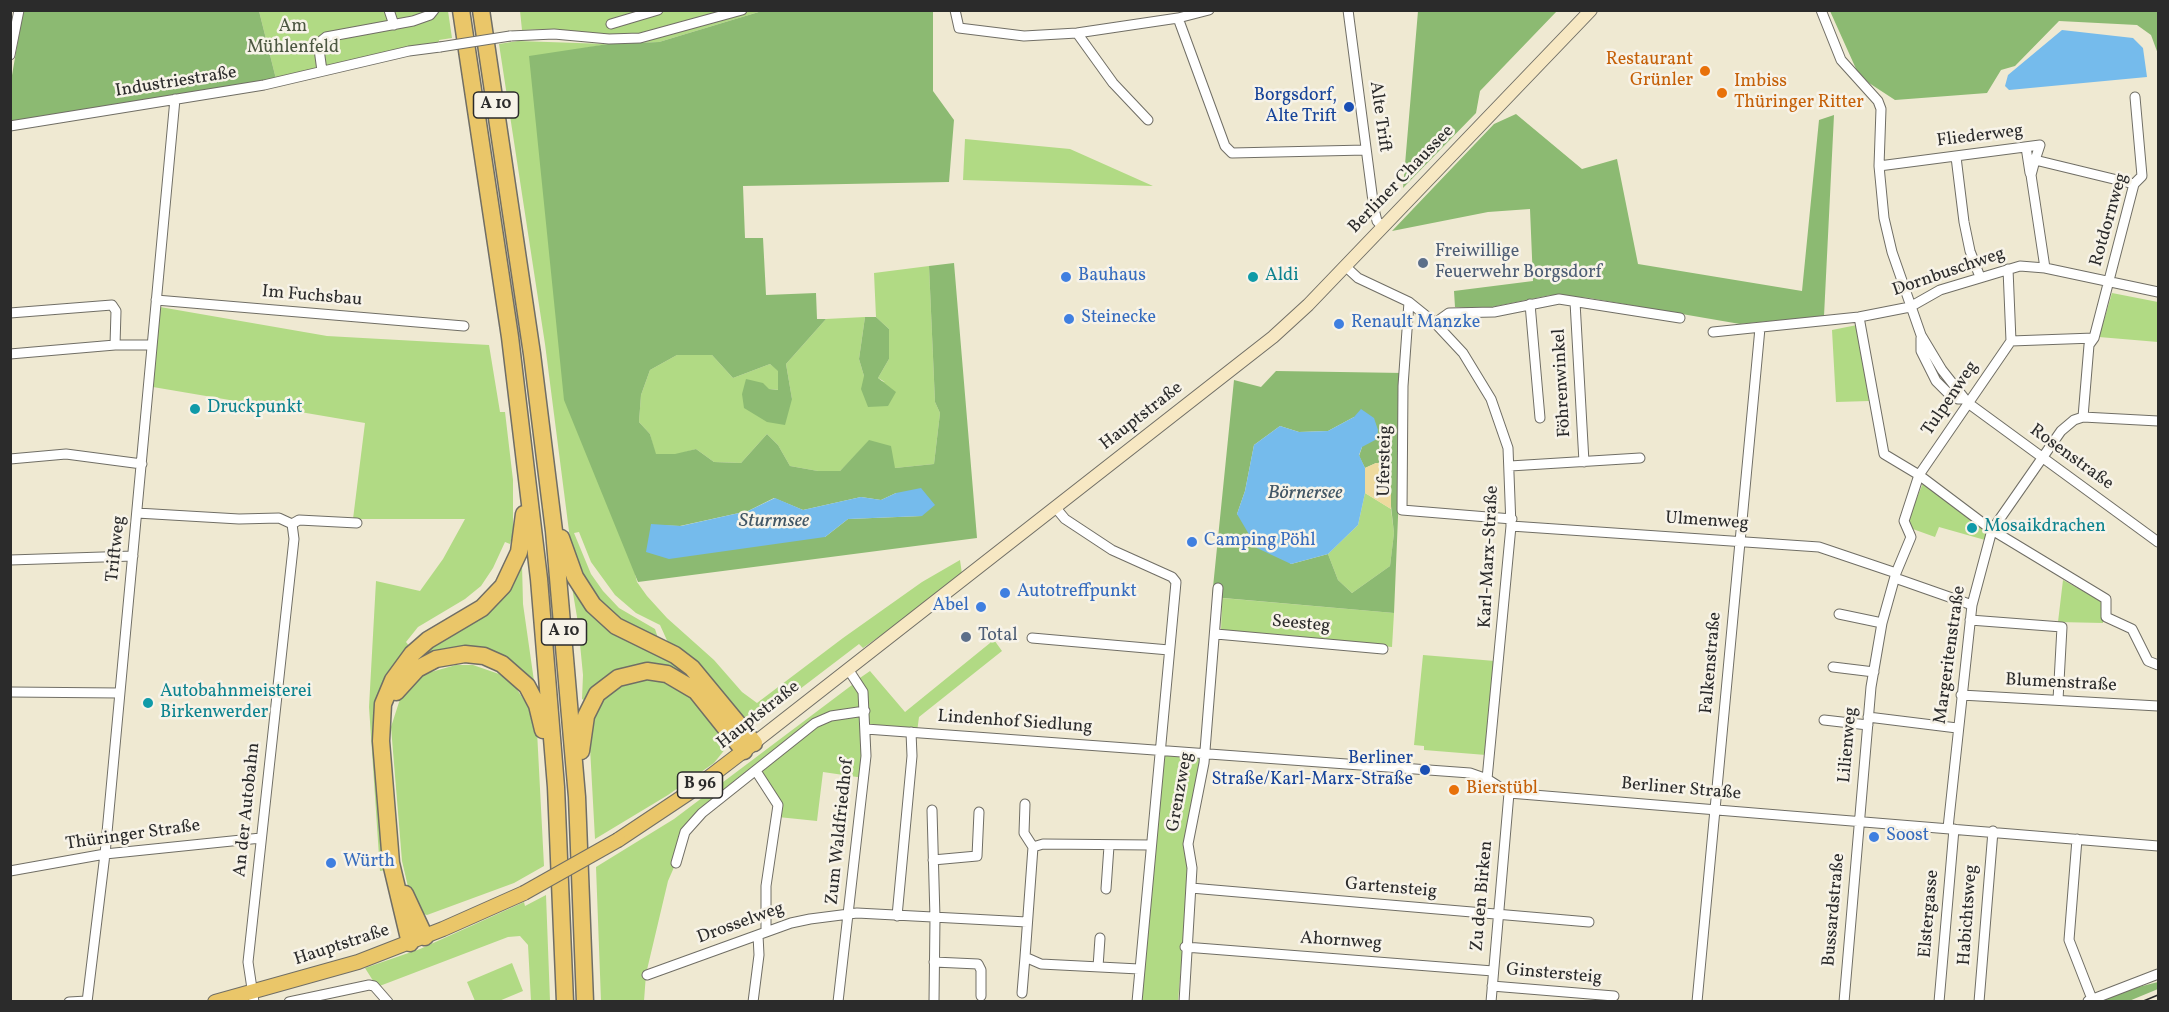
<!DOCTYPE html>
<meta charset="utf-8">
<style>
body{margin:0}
#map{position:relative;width:2169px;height:1012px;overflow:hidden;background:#efe9d2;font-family:Vollkorn,serif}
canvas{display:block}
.frame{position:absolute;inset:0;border:12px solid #2b2b2b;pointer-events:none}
</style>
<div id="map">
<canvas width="2169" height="1012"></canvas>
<div class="frame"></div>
</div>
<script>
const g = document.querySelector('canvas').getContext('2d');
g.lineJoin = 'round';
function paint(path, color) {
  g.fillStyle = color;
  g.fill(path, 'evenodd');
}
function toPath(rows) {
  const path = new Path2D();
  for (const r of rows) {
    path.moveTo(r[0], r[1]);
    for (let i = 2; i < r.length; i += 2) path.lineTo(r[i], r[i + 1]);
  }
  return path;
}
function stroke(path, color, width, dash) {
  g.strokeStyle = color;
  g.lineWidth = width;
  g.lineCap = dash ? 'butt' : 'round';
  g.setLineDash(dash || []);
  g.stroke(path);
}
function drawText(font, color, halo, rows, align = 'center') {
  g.font = font + ' Vollkorn,serif';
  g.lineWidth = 5;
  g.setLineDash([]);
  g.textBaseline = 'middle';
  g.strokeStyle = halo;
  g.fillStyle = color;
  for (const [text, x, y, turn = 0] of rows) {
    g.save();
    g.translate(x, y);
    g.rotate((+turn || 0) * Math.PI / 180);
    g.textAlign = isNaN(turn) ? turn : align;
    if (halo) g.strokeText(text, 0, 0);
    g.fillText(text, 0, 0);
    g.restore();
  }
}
const green = toPath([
 [259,11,448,11,452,38,439,40,439,45,276,79],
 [520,11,762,11,659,42,608,44,530,58,544,182,637,582,647,596,667,618,714,660,742,692,757,703,843,638,922,582,960,560,962,574,934,598,863,648,859,644,758,721,746,719,737,713,670,647,660,625,636,613,615,595,591,562,579,532,574,533,591,574,603,591,619,608,655,629,659,641,610,614,584,582,570,539,545,344,499,44,518,41,607,44,609,35,551,29,522,30],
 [965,139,1070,149,1153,186,963,180],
 [929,266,935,402,940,413,934,464,895,468,869,441,840,471,818,471,790,466,778,445,767,434,741,463,714,462,696,449,675,455,655,454,650,434,639,422,641,395,650,370,677,355,712,355,733,378,770,364,779,371,779,390,769,389,742,394,792,399,786,364,826,319,865,317,859,359,864,376,885,382,878,378,889,359,889,329,876,317,874,273],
 [2112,293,2158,302,2158,342,2099,337],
 [160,307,327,336,489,345,500,412,505,412,513,480,513,534,510,544,505,542,493,568,481,586,465,599,418,627,406,642,410,647,388,679,386,870,380,871,369,707,376,581,420,591,443,559,465,519,353,519,365,423,153,387],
 [1857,325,1869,401,1836,402,1832,330],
 [1923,483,1988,531,1985,540,1939,527,1935,537,1910,528,1907,522],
 [1365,493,1391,509,1394,533,1390,566,1352,593,1338,580,1328,554,1358,525],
 [522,564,523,604,535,688,507,660,418,661,417,658],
 [2063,580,2103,602,2103,623,2058,622],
 [571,581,672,661,704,689,664,667,586,701,582,699,583,675,578,623],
 [1222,598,1394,613,1392,647,1221,631],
 [992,637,1002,651,919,717,917,732,867,729,857,680,870,671,905,712,990,643],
 [1423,655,1495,661,1486,755,1424,750,1424,746,1414,745],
 [456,665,473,665,499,674,514,685,528,706,534,731,537,731,544,866,514,883,427,915,423,914,409,891,402,861,391,727,401,696,429,668,431,672],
 [643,677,662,680,686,693,724,739,726,748,714,763,668,795,595,839,589,729,603,698,623,683],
 [856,682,864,710,831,715,696,817,668,881,646,974,644,1001,601,1001,596,867,674,819],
 [864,712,864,778,823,772,817,821,778,817,778,808,757,771,816,724],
 [1162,751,1200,753,1178,1001,1139,1002],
 [546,895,550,1001,531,1001,528,945,520,936,508,937,377,987,365,968,420,949,524,902,525,906],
 [512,963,523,991,499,1001,475,1001,467,982]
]);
const forest = toPath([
 [23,11,259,11,276,79,11,122,11,81],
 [762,11,933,11,933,91,954,120,949,182,743,186,745,238,763,238,766,295,816,293,817,319,826,319,786,364,792,399,785,425,767,422,744,408,742,394,746,379,763,383,769,389,778,390,778,371,770,364,733,378,712,355,677,355,650,370,641,395,639,422,650,434,656,454,675,454,696,449,714,462,741,463,767,434,778,445,790,466,818,471,840,471,869,440,891,446,895,468,934,464,940,413,935,402,929,266,954,263,977,538,638,582,564,400,529,56,608,44,659,42],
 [896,493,922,516,848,519,825,537,651,525,680,526,748,511,774,498,803,510,861,497,881,500],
 [1418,11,1557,11,1480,91,1476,113,1403,188],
 [1830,11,2158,11,2158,54,2151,35,2137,25,2059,21,2015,66,2001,70,1987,93,1895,100,1869,83,1857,71],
 [1516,114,1582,169,1617,159,1638,264,1802,291,1819,120,1834,115,1824,316,1740,324,1589,298,1551,295,1482,309,1455,307,1454,291,1533,281,1530,209,1488,212,1392,231,1494,124],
 [865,317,876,317,889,329,889,359,878,378,896,392,888,406,868,407,861,389,864,376,859,359],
 [1276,371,1404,373,1394,613,1212,597,1234,380,1261,387],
 [1354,417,1362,447,1359,456,1365,468,1376,463,1391,465,1390,497,1394,533,1390,566,1352,593,1338,580,1328,554,1291,564,1237,514,1245,491,1254,445,1280,426,1299,432,1328,431],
 [2158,982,2158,989,2129,1001,2099,1002,2123,991]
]);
const sand = toPath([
 [1376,463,1391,464,1391,509,1365,493,1365,468]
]);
const water = toPath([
 [2062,30,2133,38,2143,48,2147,77,2009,90,2005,86,2008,75],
 [1361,409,1374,418,1378,430,1377,439,1362,447,1359,455,1365,468,1365,493,1358,525,1328,554,1291,564,1257,548,1237,514,1245,491,1254,445,1280,426,1299,432,1328,431,1354,417],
 [921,488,935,505,922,516,848,519,825,537,669,559,646,552,651,524,681,526,748,511,775,498,803,510,861,497,881,500,896,493]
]);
const minor = toPath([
 [389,10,394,25],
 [955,10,959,28,1024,36,1077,33,1178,18,1209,10],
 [1348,10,1374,209,1377,221,1382,226],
 [1821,10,1841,60,1878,101,1881,109,1879,166,1884,218,1892,252,1921,335,1942,370,1968,403,2158,542],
 [1178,18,1225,146,1232,153,1366,150],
 [611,24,658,10],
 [1077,33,1113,83,1148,120],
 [510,36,554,34,609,39,640,38,742,10],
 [10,55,19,10],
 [322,71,319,49,321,41,326,37,413,21,430,15,434,10],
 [10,126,264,85,409,51,440,47],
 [2026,147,2030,173],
 [1956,157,1964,222,1970,251,1980,277],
 [2035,160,2031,175,2045,268],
 [1879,166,2040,145,2035,160,2134,184],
 [1345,266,1358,278,1409,302,1435,323,1463,353,1491,399,1508,448,1511,526,1487,779],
 [2008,269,2011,341],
 [156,300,464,326],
 [1409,302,1403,386,1402,510,1512,519],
 [1575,302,1584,462],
 [1530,304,1540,418],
 [10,313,112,305,116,311,115,345],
 [1859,317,1884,454,1919,475,1992,530,2106,599,2106,617,2132,629,2148,661,2158,665],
 [1435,323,1449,313,1494,312,1559,299,1680,318],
 [1713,332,1859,317,1910,307,1940,290,2020,266,2045,268,2158,292],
 [1921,338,1921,351,1936,381,1950,395,1958,399,1965,399],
 [10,354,115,345,152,345],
 [2083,417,2089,345,2094,338,2134,184,2142,176,2135,97],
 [10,459,66,454,142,464],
 [1510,466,1640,458],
 [1055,507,1065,519,1112,550,1172,577,1176,582,1137,1002],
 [137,513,239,519,279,518,292,524,299,520,357,523],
 [1511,526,1819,547,1896,573],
 [10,560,133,556],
 [1895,578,1972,605],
 [1839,614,1882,623],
 [1970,620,2062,627,2058,700],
 [1216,634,1383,649],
 [1032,638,1169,650],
 [1833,667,1874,672],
 [10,692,119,693],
 [1961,695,2158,706],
 [1868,717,1957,728],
 [1824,720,1868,725],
 [866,729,1470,773,1487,779,1509,793,2158,846],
 [756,771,778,805,766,886,766,931],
 [1025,804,1024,833,1033,847],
 [932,810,935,918,934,1002],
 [1948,828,1972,605,1992,530,2061,431,2074,420,2083,417,2158,421],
 [2077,839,2069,940,2092,999],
 [933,860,977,856,979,812],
 [676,863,685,832,702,813,815,723,831,716,865,711],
 [10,871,105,854,261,838],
 [1191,888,1589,922],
 [1106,889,1109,846],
 [897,916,912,756,911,732],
 [1185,947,1493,971],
 [934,962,978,964,981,970,981,996],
 [1098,967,1100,938],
 [1139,969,1041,964,1025,957,1033,847,1043,844,1151,845],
 [647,975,791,923,810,919,857,913,1027,922],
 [1492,986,1614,996],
 [1022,993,1025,957],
 [2088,1001,2158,974],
 [69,1002,87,1001],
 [87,1002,105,854,175,99],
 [254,1002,248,962,294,539,292,524],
 [289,1002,369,985,374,986,388,1002],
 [753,1002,759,955,758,935],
 [838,1002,866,756,863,692,848,669],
 [1184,1002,1192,868,1188,844,1204,763,1218,588],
 [1491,1002,1509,793],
 [1697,1002,1760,328],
 [1844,1002,1871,687,1882,623,1896,573,1911,537,1904,521,1919,475,2011,341,2094,338],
 [1939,1002,1954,829],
 [1979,1002,1993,831]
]);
const secondary = toPath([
 [754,743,1273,337,1308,305,1591,10]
]);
const primary = toPath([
 [618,840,690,792,750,746],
 [215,1002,358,962,443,929,524,893]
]);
const motorway = toPath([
 [461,10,510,337,539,579,556,787,565,1002],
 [481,10,532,354,554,531,577,797,585,1002],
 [561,538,575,577,593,605,616,626,675,655,692,668,754,743],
 [396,692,417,669,436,659,465,654,484,656,502,664,527,686,537,705,543,730],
 [581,751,586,716,597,694,618,678,647,671,667,674,696,691,744,751],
 [405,894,425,937],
 [410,943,391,863,381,741,383,704,393,680,412,654,428,640,482,608,503,586,519,552,524,514]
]);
const tram = toPath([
 [2141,1002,2158,995]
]);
const minorBridge = toPath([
 [440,47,510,36]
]);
const primaryBridge = toPath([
 [524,893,618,840]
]);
const markers = [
 [1705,71,6,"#e8710a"],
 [1722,93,6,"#e8710a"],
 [1349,107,6,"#1a4fb4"],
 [1423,263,6,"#5c6f8a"],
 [1066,277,6,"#3f7fe0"],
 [1253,277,6,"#0f9aa8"],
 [1069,319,6,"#3f7fe0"],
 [1339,324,6,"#3f7fe0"],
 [195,409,6,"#0f9aa8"],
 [1972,528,6,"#0f9aa8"],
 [1192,542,6,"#3f7fe0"],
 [1005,593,6,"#3f7fe0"],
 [981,607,6,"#3f7fe0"],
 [966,637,6,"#5c6f8a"],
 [148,703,6,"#0f9aa8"],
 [1425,770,6,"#1a4fb4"],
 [1454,790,6,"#e8710a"],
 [1874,837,6,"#3f7fe0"],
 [331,863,6,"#3f7fe0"]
];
const shields = [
 [496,105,45],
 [564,632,45],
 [700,785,45]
];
const shieldNames = [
 ["A 10",496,105],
 ["A 10",564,632],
 ["B 96",700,785]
];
const parkNames = [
 ["Am",293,28],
 ["Mühlenfeld",293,49]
];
const foodNames = [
 ["Restaurant",1693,61,"right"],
 ["Grünler",1693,82,"right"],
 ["Imbiss",1734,83],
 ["Thüringer Ritter",1734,104],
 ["Bierstübl",1466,790]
];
const streetNames = [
 ["Industriestraße",176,83,-9],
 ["Alte Trift",1379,117,82],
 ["Fliederweg",1980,137,-7],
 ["Berliner Chaussee",1402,180,-46],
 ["Rotdornweg",2110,220,-74],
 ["Dornbuschweg",1949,273,-19],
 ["Im Fuchsbau",312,297,5],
 ["Föhrenwinkel",1563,383,-93],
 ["Tulpenweg",1951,399,-56],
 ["Hauptstraße",1142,417,-38],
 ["Rosenstraße",2071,458,36],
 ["Ufersteig",1386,461,-89],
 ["Ulmenweg",1707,522,4],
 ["Triftweg",117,549,-84],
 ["Karl-Marx-Straße",1490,557,-87],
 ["Seesteg",1301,625,5],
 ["Margeritenstraße",1951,655,-82],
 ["Falkenstraße",1712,663,-85],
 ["Blumenstraße",2061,684,3],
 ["Hauptstraße",759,716,-38],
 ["Lindenhof Siedlung",1015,723,4],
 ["Lilienweg",1849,745,-85],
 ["Berliner Straße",1681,790,5],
 ["Grenzweg",1181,792,-80],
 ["An der Autobahn",248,810,-84],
 ["Zum Waldfriedhof",841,832,-84],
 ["Thüringer Straße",133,836,-8],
 ["Gartensteig",1391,889,5],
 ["Zu den Birken",1483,896,-85],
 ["Bussardstraße",1835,910,-85],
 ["Elstergasse",1930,914,-85],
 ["Habichtsweg",1969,915,-86],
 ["Drosselweg",741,924,-20],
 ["Ahornweg",1341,942,4],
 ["Hauptstraße",342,946,-18],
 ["Ginstersteig",1554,975,5]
];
const transitNames = [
 ["Borgsdorf,",1337,97],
 ["Alte Trift",1337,118],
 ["Berliner",1413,760],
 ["Straße/Karl-Marx-Straße",1413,781]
];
const serviceNames = [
 ["Freiwillige",1435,253],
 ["Feuerwehr Borgsdorf",1435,274],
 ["Total",978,637]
];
const shopNames = [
 ["Bauhaus",1078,277],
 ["Steinecke",1081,319],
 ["Renault Manzke",1351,324],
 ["Camping Pöhl",1204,542],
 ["Autotreffpunkt",1017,593],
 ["Abel",969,607,"right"],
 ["Soost",1886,837],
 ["Würth",343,863]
];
const cultureNames = [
 ["Aldi",1265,277],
 ["Druckpunkt",207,409],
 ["Mosaikdrachen",1984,528],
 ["Autobahnmeisterei",160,693],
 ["Birkenwerder",160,714]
];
const waterNames = [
 ["Börnersee",1305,494],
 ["Sturmsee",774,522]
];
paint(green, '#b1da84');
paint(forest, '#8cba72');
paint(sand, '#eeda9e');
paint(water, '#75bbec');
stroke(minor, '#706e65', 11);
stroke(secondary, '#706e65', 14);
stroke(primary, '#706e65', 16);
stroke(motorway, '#706e65', 19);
stroke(minor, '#fff', 9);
stroke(secondary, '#f7e8c3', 12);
stroke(primary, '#eac669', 14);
stroke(motorway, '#eac669', 16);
stroke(tram, '#2b2b2b', 1.5);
stroke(minorBridge, '#706e65', 11, []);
stroke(primaryBridge, '#706e65', 16, []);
stroke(minorBridge, '#fff', 9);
stroke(primaryBridge, '#eac669', 14);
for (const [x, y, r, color] of markers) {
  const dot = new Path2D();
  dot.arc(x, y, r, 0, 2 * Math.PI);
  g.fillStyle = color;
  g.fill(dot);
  stroke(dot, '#f7f3e8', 2);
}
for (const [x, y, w] of shields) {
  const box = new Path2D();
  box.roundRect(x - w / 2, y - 13, w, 26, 4.5);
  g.fillStyle = '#f7f3e8';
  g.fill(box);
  stroke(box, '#2b2b2b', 1.5);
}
drawText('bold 16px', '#2b2b2b', null, shieldNames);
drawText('18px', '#4c5741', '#f7f3e8', parkNames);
drawText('18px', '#c56008', '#f7f3e8', foodNames, 'left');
drawText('18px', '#2b2b2b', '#f7f3e8', streetNames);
drawText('18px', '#164399', '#f7f3e8', transitNames, 'right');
drawText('18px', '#4e5e75', '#f7f3e8', serviceNames, 'left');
drawText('18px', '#366cbe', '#f7f3e8', shopNames, 'left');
drawText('18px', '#0d838f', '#f7f3e8', cultureNames, 'left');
drawText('italic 20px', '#415665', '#f7f3e8', waterNames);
</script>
